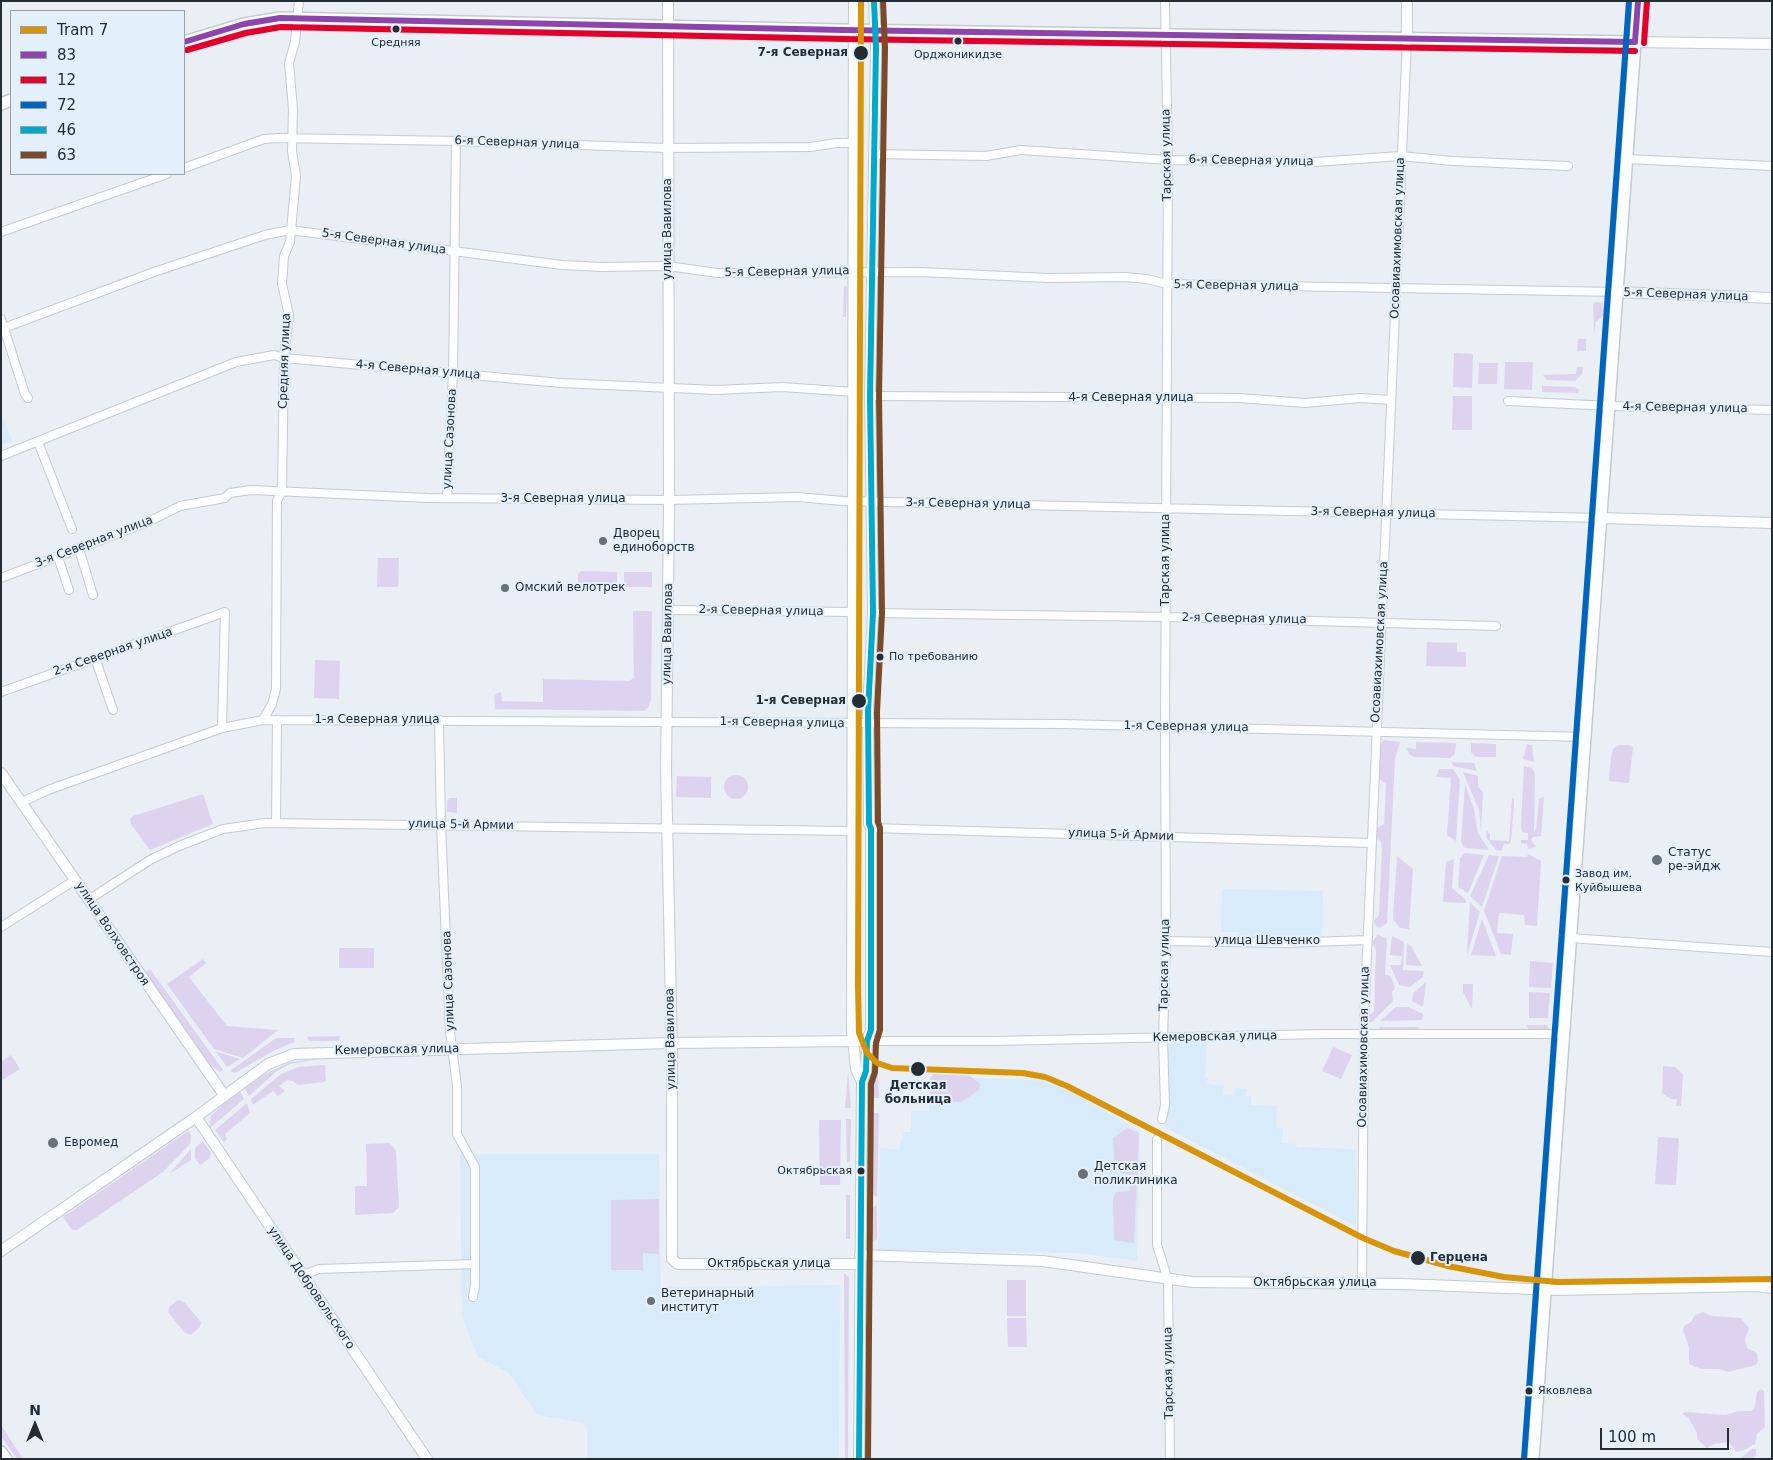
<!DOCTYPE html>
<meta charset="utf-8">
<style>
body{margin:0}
#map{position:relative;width:1773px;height:1460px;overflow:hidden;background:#e9eff5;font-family:"DejaVu Sans",sans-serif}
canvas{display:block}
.frame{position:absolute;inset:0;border:2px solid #252d34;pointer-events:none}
.legend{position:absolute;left:10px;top:10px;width:175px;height:165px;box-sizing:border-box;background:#e3f0fb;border:1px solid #97a2ab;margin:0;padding:6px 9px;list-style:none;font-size:15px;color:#252d34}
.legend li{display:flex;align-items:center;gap:10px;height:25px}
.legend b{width:25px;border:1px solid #97a2ab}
.north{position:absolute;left:10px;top:1400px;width:50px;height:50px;-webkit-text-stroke:4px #e3f0fb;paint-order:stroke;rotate:0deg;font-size:14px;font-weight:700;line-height:20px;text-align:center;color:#252d34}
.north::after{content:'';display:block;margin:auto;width:18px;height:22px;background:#252d34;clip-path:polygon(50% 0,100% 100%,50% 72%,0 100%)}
.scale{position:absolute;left:1600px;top:1428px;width:129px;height:22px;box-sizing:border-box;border:2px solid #252d34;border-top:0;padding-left:6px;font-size:15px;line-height:18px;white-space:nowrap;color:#252d34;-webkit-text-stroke:4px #e3f0fb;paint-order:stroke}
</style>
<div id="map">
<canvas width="1773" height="1460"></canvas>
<div class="frame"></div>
<ul class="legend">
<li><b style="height:6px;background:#d89408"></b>Tram 7</li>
<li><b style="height:6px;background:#8e44ad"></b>83</li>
<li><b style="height:6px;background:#e4002b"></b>12</li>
<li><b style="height:6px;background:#0065bd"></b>72</li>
<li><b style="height:6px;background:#00a9ce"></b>46</li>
<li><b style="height:6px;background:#7a4b2a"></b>63</li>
</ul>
<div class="north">N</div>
<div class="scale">100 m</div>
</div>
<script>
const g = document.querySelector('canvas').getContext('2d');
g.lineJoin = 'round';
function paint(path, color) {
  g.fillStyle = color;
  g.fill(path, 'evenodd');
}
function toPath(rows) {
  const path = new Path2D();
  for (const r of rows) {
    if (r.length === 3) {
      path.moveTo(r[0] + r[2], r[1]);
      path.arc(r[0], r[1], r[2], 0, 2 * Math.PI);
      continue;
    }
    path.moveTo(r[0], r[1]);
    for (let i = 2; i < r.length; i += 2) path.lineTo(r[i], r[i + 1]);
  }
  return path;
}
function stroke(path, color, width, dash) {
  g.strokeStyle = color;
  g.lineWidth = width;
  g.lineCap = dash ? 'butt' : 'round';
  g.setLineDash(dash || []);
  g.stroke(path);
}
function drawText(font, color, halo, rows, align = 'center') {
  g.font = font + ' "DejaVu Sans",sans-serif';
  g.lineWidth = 4;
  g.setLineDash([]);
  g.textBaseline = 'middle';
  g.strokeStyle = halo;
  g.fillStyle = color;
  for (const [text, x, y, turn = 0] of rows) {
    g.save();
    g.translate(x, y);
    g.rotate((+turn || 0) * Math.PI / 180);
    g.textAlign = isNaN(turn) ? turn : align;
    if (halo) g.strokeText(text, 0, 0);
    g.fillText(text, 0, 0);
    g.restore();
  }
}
const built = toPath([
 [1,412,12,441,1,445],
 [1222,889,1323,891,1322,938,1239,939,1239,932,1221,932],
 [1165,1043,1207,1043,1205,1077,1208,1077,1207,1084,1224,1086,1223,1095,1234,1096,1235,1088,1247,1089,1246,1096,1251,1096,1251,1105,1277,1106,1276,1128,1283,1128,1282,1143,1296,1144,1297,1147,1356,1149,1356,1226,1164,1127,1166,1099],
 [929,1077,1041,1080,1071,1092,1140,1131,1137,1261,1077,1253,879,1250,880,1148,899,1149,904,1132,911,1132,911,1111,929,1111],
 [460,1154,659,1154,661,1287,840,1285,839,1459,587,1459,587,1427,584,1423,537,1415,509,1373,477,1356,462,1315]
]);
const green = toPath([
 [844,286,847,286,846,317,843,317],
 [1596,302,1603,303,1604,315,1596,322,1594,334,1593,304],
 [1578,339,1586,339,1586,351,1577,351],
 [1454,353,1473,354,1472,388,1453,387],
 [1505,362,1533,362,1532,390,1504,389],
 [1479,363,1498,363,1497,384,1478,384],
 [1577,367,1583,367,1582,374,1575,381,1547,380,1543,375,1576,374],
 [1542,386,1575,387,1579,390,1578,393,1542,392],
 [1453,396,1472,396,1472,430,1452,430],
 [378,558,399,558,398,587,377,587],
 [581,571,617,572,617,586,578,584,578,574],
 [624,572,652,572,652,587,624,587],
 [633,611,652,611,651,699,648,708,643,711,495,709,494,697,497,693,501,692,502,701,543,702,543,679,630,681,634,677],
 [1427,642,1457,643,1457,652,1466,652,1466,667,1426,666],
 [315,660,340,661,339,699,314,698],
 [1384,740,1400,742,1395,759,1387,923,1380,928,1376,926,1374,921,1379,915,1382,849,1381,841,1375,838,1375,829,1384,824,1386,784,1376,777,1379,746],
 [1416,742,1456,743,1455,754,1450,758,1414,757,1409,754,1407,748,1416,749],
 [1471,743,1496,744,1496,757,1475,757,1471,752],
 [1527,744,1532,745,1534,762,1523,759],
 [1618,745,1630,745,1633,747,1629,783,1609,781,1611,757,1613,749],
 [1452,762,1474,763,1477,771,1453,766],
 [1524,766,1532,768,1535,774,1534,832,1536,829,1539,799,1544,797,1541,836,1533,837,1531,840,1536,847,1528,849,1527,844,1521,843,1521,840,1528,840,1528,833,1522,832,1521,827],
 [1439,769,1453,769,1460,780,1456,841,1447,835,1451,778,1436,777],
 [1463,772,1478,776,1478,787,1483,792,1481,831,1479,810],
 [736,787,12],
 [677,776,711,777,711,798,676,797],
 [1465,784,1474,809,1478,833,1489,850,1465,848,1461,842],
 [203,794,213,824,150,850,131,824,130,819,133,816],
 [1512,797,1514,799,1514,806,1511,841,1509,844,1504,844,1501,851,1496,850,1486,837,1486,830,1490,834,1490,840,1509,841],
 [449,798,457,798,457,813,447,812,447,801],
 [1465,853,1484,855,1468,893,1458,887,1460,858],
 [1528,854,1541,861,1537,926,1525,925,1524,915,1499,913,1497,933,1513,934,1511,955,1501,954,1484,911,1502,856,1527,857],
 [1489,855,1499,856,1482,907,1470,896],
 [1397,856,1413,869,1409,929,1400,928,1393,919],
 [1454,859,1452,888,1465,899,1466,903,1443,902,1446,862],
 [1470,902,1480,912,1467,955],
 [1482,919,1496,956,1471,955],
 [1378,935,1387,939,1385,975,1391,976,1395,988,1392,992,1393,1001,1372,1022,1367,1022,1368,1015,1374,1012,1376,950,1372,942],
 [1392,936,1404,942,1403,970,1424,971,1423,977,1410,987,1399,985,1390,965,1401,965,1402,956,1390,955],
 [1407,943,1412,947,1422,966,1406,965],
 [339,948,374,948,374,968,339,968],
 [203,959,206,963,189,977,227,1026,278,1030,243,1058,214,1049,167,984],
 [1530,961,1553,963,1551,988,1529,987],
 [150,969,223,1070,220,1072,207,1063,144,973],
 [1426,982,1423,1007,1412,1001,1413,993],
 [1463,984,1473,984,1472,1009,1463,992],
 [1529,992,1550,993,1548,1018,1529,1018],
 [1396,1007,1408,1007,1423,1014,1422,1020,1380,1021],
 [1526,1025,1547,1025,1549,1029,1530,1031],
 [1380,1027,1420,1027,1414,1032,1377,1033],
 [340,1036,339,1041,309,1041,307,1037],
 [276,1038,294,1038,294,1042,273,1051,235,1073,230,1071],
 [1333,1047,1352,1055,1341,1079,1322,1071],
 [215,1051,240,1059,227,1067],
 [11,1055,20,1069,1,1081,1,1062],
 [325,1058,290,1064,277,1071,249,1096,243,1085,290,1062],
 [325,1065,326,1080,324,1082,298,1085,293,1081,287,1080,279,1086,285,1091,278,1096,273,1091,253,1105,251,1099,281,1074,298,1067],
 [1663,1066,1675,1067,1683,1074,1681,1106,1676,1106,1677,1099,1671,1099,1662,1093],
 [874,1071,878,1073,879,1098,873,1098],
 [848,1072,851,1108,845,1108],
 [933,1074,970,1076,980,1084,979,1090,961,1102,936,1101,931,1099,930,1079],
 [239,1089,244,1099,209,1129,211,1116],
 [247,1103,250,1113,225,1134,227,1139,224,1142,215,1130],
 [873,1113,879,1113,877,1197,872,1194],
 [846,1119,851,1119,850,1162,847,1162],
 [819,1120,841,1120,840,1185,820,1185],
 [1127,1128,1139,1133,1134,1243,1114,1240,1113,1199,1116,1192,1130,1191,1129,1174,1121,1173,1115,1166,1113,1138],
 [188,1131,191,1135,190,1144,163,1172,77,1230,72,1230,63,1217],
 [1658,1137,1679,1138,1676,1185,1655,1184],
 [203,1141,211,1153,210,1158,200,1165,195,1158,195,1148],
 [390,1143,396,1151,399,1207,393,1213,355,1215,355,1186,367,1186,366,1144],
 [191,1149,191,1160,169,1174],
 [846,1195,850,1195,850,1239,846,1239],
 [659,1199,659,1254,643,1253,643,1270,611,1270,611,1200],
 [877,1205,877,1239,872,1242,872,1207],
 [844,1273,849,1277,848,1459,845,1459],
 [1007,1280,1026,1280,1026,1316,1007,1316],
 [178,1300,184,1302,201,1322,200,1327,191,1335,184,1332,168,1312,169,1307],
 [1703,1312,1711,1316,1741,1318,1749,1328,1745,1340,1747,1348,1757,1353,1758,1361,1756,1365,1728,1372,1719,1369,1701,1369,1689,1364,1689,1347,1683,1330,1684,1326,1691,1322,1695,1315],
 [1007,1318,1026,1318,1027,1347,1008,1347],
 [1761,1389,1764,1391,1765,1427,1757,1434,1755,1444,1744,1450,1736,1452,1729,1442,1714,1444,1707,1448,1697,1439,1697,1433,1688,1417,1682,1414,1685,1412,1726,1415,1738,1411,1752,1411,1755,1407,1757,1392],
 [1,1425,23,1459,17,1459,1,1436],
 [1752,1449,1756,1449,1756,1455,1752,1459,1740,1459]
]);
const street = toPath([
 [875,154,986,156,1021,150,1168,160,1315,162,1401,156,1452,161,1568,166],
 [1627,159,1772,166],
 [184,168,264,139,278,138,456,141,667,148,811,147,836,143,854,143],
 [1,232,167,174],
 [1,319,25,394,28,398],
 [1,329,154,272,265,235,290,230,562,265,601,267,668,266,717,273,920,272,1048,278,1125,277,1147,279,1167,284,1618,292],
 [870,396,1239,398,1305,403,1360,398,1391,400],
 [1508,401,1610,406,1772,410],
 [38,442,72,529],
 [1,456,236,362,274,355,284,358,561,383,716,390,782,387,854,392],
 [447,498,453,374,456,141],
 [79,549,93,595],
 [58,557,69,590],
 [1,578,148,522,180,506,225,498,230,493,251,490,428,498,669,500,798,497,843,501,1601,518],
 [668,610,853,612],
 [873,613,1166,617,1496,626],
 [95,658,113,710],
 [1,692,225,612,222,728],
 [263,720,272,704,276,689,277,501,282,491,284,358,289,315,282,284,284,256,290,242,296,176,292,151,293,109,289,63,295,42,299,1],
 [439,720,441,825,450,1032,457,1086,457,1134,475,1167,475,1285,473,1297],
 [22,802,48,790,222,728,263,720,1064,724,1585,737],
 [276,823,277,720],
 [871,828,1371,843],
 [88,900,150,860,179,846,223,829,265,823,852,831],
 [1,927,75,880],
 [1570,938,1772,952],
 [1166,941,1284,943,1367,940],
 [867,1041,994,1041,1324,1034,1563,1034],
 [1162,1119,1165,1105,1163,1039,1166,941,1165,727,1168,160,1165,1],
 [1157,1139,1157,1245,1168,1280,1170,1459],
 [303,1275,319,1269,475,1264],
 [1362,1283,1364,1023,1407,39]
]);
const secondary = toPath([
 [668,1,669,509,666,770,672,1054,672,1259,678,1264,860,1264],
 [854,1,852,1030,856,1069,862,1082],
 [1407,39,1407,1],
 [1635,42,1772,44],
 [1618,292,1772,298],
 [1601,518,1772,523],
 [1,773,224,1095],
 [196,1117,427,1459],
 [1,1251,196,1117,268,1064,294,1054,671,1043,859,1041],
 [860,1255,1042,1261,1192,1282,1402,1284,1558,1290,1756,1286,1772,1288],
 [859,1459,862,1082,866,1071,867,1041,871,1030,871,828,869,824,868,712,873,613,870,396,876,48,874,1]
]);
const primary = toPath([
 [184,42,244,24,280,18,843,30,1635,42],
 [1,104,11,100],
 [1,1452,6,1459],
 [1533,1459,1638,1]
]);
const bus1 = toPath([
 [184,42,244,24,280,18,843,30,1635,42],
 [1635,42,1638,1]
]);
const bus2 = toPath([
 [1644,43,1647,2],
 [187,50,246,33,281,27,843,39,1635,51]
]);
const bus3 = toPath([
 [1524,1458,1629,1]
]);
const bus4 = toPath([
 [859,1459,862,1082,866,1071,867,1041,871,1030,871,828,869,824,868,712,873,613,870,396,876,48,874,1]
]);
const bus5 = toPath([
 [868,1459,871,1084,875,1072,876,1043,880,1030,880,828,878,822,877,712,882,613,879,396,885,48,883,1]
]);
const tram1 = toPath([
 [861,1,858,986,859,1033,867,1053,877,1063,892,1068,1023,1073,1045,1077,1067,1086,1363,1238,1394,1251,1448,1266,1504,1277,1558,1282,1772,1279]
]);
const markers = [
 [396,29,4.5,"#252d34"],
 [958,41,4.5,"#252d34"],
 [861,53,8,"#252d34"],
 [603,541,5,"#6a7178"],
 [505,588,5,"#6a7178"],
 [880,657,4.5,"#252d34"],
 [859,701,8,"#252d34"],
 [1657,860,6,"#6a7178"],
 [1566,880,4.5,"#252d34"],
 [918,1069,8,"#252d34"],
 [53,1143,6,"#6a7178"],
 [861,1171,4.5,"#252d34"],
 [1083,1174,6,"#6a7178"],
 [1418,1258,8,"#252d34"],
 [651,1301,5,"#6a7178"],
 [1529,1391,4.5,"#252d34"]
];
const busNames = [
 ["Средняя",396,43,"center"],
 ["Орджоникидзе",958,55,"center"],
 ["По требованию",889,657],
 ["Завод им.",1575,874],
 ["Куйбышева",1575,888],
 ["Октябрьская",852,1171,"right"],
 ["Яковлева",1538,1391]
];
const stopNames = [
 ["7-я Северная",848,53],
 ["1-я Северная",846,701],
 ["Детская",918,1086,"center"],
 ["больница",918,1100,"center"],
 ["Герцена",1430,1258,"left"]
];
const streetNames = [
 ["6-я Северная улица",517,143,2],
 ["Тарская улица",1167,155,-91],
 ["6-я Северная улица",1251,161,1],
 ["улица Вавилова",668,229,-90],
 ["Осоавиахимовская улица",1398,238,-88],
 ["5-я Северная улица",384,242,8],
 ["5-я Северная улица",787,272,-1],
 ["5-я Северная улица",1236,286,1],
 ["5-я Северная улица",1686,295,2],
 ["Средняя улица",285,361,-88],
 ["4-я Северная улица",418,370,5],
 ["4-я Северная улица",1131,398],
 ["4-я Северная улица",1685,408,1],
 ["улица Сазонова",450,439,-87],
 ["3-я Северная улица",563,499],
 ["3-я Северная улица",968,504,1],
 ["3-я Северная улица",1373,513,1],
 ["3-я Северная улица",94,542,-21],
 ["Тарская улица",1166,560,-90],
 ["2-я Северная улица",761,611,1],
 ["2-я Северная улица",1244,619,1],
 ["улица Вавилова",668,634,-89],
 ["Осоавиахимовская улица",1380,642,-87],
 ["2-я Северная улица",113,652,-19],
 ["1-я Северная улица",377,720],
 ["1-я Северная улица",782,723,1],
 ["1-я Северная улица",1186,727,1],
 ["улица 5-й Армии",461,825,1],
 ["улица 5-й Армии",1121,835,2],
 ["улица Волховстроя",112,934,56],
 ["улица Шевченко",1267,941],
 ["Тарская улица",1165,965,-89],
 ["улица Сазонова",449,981,-92],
 ["Кемеровская улица",1215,1037,-1],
 ["улица Вавилова",671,1039,-91],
 ["Осоавиахимовская улица",1364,1047,-89],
 ["Кемеровская улица",397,1050,-1],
 ["Октябрьская улица",769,1264],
 ["Октябрьская улица",1315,1283],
 ["улица Добровольского",311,1288,56],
 ["Тарская улица",1169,1373,-91]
];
const poiNames = [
 ["Дворец",613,534],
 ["единоборств",613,548],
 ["Омский велотрек",515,588],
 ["Статус",1668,853],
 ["ре-эйдж",1668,867],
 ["Евромед",64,1143],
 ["Детская",1094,1167],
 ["поликлиника",1094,1181],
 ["Ветеринарный",661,1294],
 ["институт",661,1308]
];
paint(built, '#d8ebfa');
paint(green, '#ddd3ee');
stroke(street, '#c4cbd1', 10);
stroke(secondary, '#c4cbd1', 12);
stroke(primary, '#c4cbd1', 14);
stroke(street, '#fcfdfe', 8);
stroke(secondary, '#fcfdfe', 10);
stroke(primary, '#fcfdfe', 11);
stroke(bus1, '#8e44ad', 6);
stroke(bus2, '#e4002b', 6);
stroke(bus3, '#0065bd', 6);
stroke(bus4, '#00a9ce', 6);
stroke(bus5, '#7a4b2a', 6);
stroke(tram1, '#d89408', 6);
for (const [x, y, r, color] of markers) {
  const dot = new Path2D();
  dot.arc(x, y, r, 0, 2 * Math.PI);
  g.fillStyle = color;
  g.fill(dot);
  stroke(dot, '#e3f0fb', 2);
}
drawText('11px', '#252d34', '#e3f0fb', busNames, 'left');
drawText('bold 12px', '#252d34', '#e3f0fb', stopNames, 'right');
drawText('12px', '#252d34', '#e3f0fb', streetNames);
drawText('12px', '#252d34', '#e3f0fb', poiNames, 'left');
</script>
